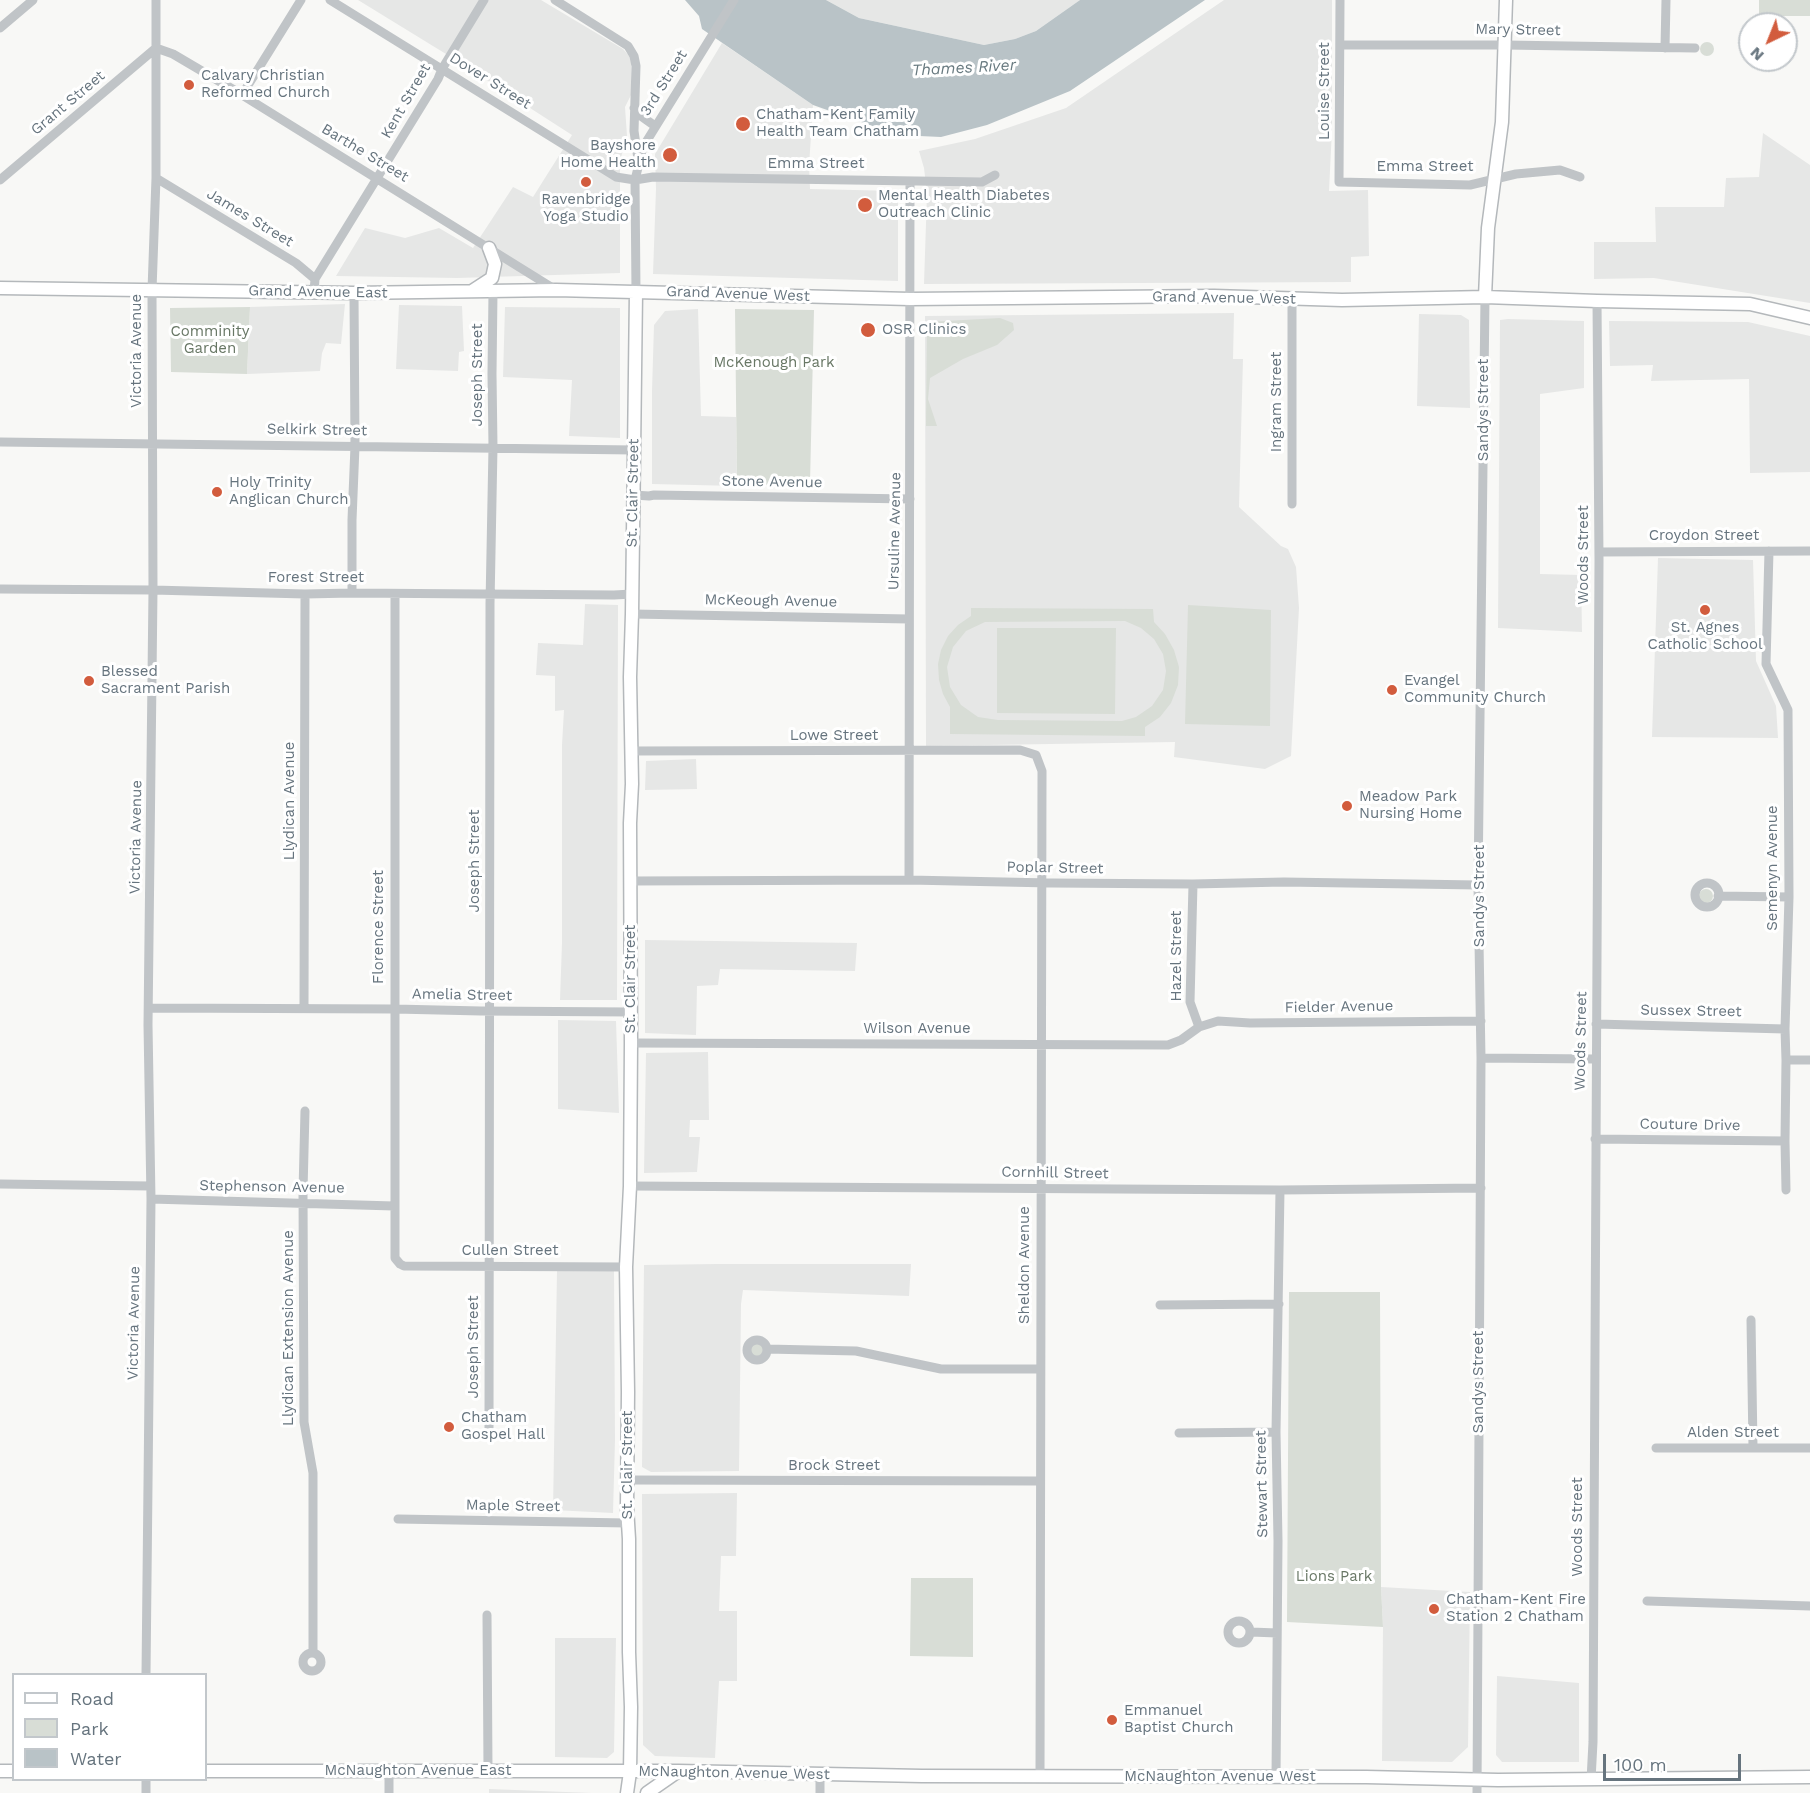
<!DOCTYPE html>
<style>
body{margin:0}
#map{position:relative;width:1810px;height:1793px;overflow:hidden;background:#f8f8f6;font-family:"Work Sans",sans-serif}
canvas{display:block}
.legend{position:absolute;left:12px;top:1673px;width:195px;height:108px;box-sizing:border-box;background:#fff;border:2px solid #c2c7cb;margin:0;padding:8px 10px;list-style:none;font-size:18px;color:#66747e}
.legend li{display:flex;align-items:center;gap:12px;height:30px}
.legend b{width:30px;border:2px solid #c2c7cb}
.north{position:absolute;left:1738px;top:12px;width:60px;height:60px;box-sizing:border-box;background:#fff;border:2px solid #c2c7cb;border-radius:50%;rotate:223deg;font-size:16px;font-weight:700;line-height:24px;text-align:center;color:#66747e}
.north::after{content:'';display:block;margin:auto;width:21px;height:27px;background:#d25c3d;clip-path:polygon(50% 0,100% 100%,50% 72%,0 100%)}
.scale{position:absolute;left:1603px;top:1754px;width:138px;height:27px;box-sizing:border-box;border:3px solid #66747e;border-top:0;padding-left:8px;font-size:18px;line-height:21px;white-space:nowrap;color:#66747e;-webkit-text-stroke:4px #fff;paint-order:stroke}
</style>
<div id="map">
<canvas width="1810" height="1793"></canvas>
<ul class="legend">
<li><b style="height:8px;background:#fff"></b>Road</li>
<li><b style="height:16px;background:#d8ddd6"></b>Park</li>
<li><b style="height:16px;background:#b9c3c7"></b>Water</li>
</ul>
<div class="north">N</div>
<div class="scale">100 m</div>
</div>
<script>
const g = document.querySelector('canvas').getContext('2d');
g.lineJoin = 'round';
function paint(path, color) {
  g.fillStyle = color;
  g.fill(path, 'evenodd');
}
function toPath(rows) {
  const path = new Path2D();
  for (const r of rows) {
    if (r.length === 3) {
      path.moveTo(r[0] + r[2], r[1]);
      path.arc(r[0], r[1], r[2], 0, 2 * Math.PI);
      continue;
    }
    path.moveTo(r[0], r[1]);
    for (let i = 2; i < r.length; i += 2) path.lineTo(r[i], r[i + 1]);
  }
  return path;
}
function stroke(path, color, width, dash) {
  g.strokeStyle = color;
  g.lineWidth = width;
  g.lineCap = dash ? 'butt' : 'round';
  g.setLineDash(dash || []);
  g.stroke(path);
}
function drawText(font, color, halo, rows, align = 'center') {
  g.font = font + ' "Work Sans",sans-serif';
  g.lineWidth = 6;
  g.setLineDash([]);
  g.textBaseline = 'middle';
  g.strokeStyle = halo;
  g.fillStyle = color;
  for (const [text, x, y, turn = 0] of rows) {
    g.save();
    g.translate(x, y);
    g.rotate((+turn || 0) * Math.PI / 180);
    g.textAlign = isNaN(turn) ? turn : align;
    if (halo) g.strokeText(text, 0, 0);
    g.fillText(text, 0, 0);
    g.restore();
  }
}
const built = toPath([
 [358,0,541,0,623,49,631,58,631,95,625,107,627,136,620,161,620,273,457,278,336,276,365,228,405,238,439,228,473,248,513,187,533,197,572,135,446,54],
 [826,0,1080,0,1036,31,1015,39,984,45,859,18],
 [1224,0,1332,0,1332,129,1329,191,1368,190,1369,256,1351,257,1351,282,924,284,927,193,924,168,919,151,975,139,1066,108],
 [722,43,813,105,809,166,810,189,898,191,898,281,653,274,656,189,655,154],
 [1763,133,1810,165,1810,303,1654,278,1594,279,1594,242,1656,242,1655,207,1724,207,1726,178,1759,177],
 [345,304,341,344,326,343,322,353,320,371,247,374,250,307],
 [399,305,462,306,464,351,459,352,458,371,396,369],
 [505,307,620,308,620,438,569,436,572,380,503,377],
 [698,309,701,416,736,417,737,486,652,484,652,391,654,325,665,311],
 [1234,313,1233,359,1243,359,1239,507,1281,546,1288,549,1296,567,1299,608,1291,756,1265,769,1174,757,1175,742,926,746,925,316],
 [1419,314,1461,315,1469,320,1470,408,1417,406],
 [1508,319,1584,321,1584,388,1540,394,1540,574,1581,575,1582,632,1498,628,1500,320],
 [1609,321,1748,322,1810,336,1810,472,1750,473,1749,379,1651,381,1653,365,1610,366],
 [1658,558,1753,560,1756,661,1776,706,1778,738,1652,737],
 [585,604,618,605,617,1000,560,1000,562,943,562,745,564,710,555,711,555,676,536,675,538,643,583,645],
 [696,759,697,789,645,790,646,761],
 [645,940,857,943,855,971,720,969,718,985,697,986,696,1035,645,1033],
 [558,1020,616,1021,619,1113,558,1109],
 [708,1052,709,1120,690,1120,689,1137,700,1137,697,1172,644,1173,646,1053],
 [717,1264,911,1264,909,1296,743,1290,741,1304,739,1471,651,1472,642,1467,644,1265],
 [614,1270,615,1440,613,1513,553,1510,557,1271],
 [737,1493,736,1556,721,1556,719,1611,737,1611,737,1681,719,1681,715,1758,655,1756,643,1745,642,1494],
 [1381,1587,1470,1592,1468,1747,1452,1762,1382,1761,1383,1627],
 [555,1638,616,1638,614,1752,607,1758,555,1757],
 [1497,1676,1579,1683,1579,1762,1502,1762,1496,1755],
 [489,1789,592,1793,489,1793]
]);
const green = toPath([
 [1759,0,1810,0,1810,16,1759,16],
 [1707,49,7],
 [250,307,247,374,171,372,170,308],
 [735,309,814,310,810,483,737,486],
 [1000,318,1013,323,1014,330,997,345,963,359,930,378,928,399,937,426,926,426,927,322],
 [1188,605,1271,610,1270,726,1185,724],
 [971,608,1153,609,1154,622,1165,634,1174,650,1179,667,1178,685,1171,703,1160,717,1145,727,1145,736,950,734,950,707,943,694,939,680,938,664,941,650,948,636,958,625,971,616],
 [1125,621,1141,628,1154,639,1163,654,1166,671,1163,690,1152,706,1136,717,1122,721,998,720,978,717,961,705,950,687,947,667,953,647,966,631,985,622],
 [997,628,1116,628,1115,714,997,713],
 [1706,896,7],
 [1289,1292,1380,1292,1381,1587,1383,1627,1287,1622],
 [757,1350,7],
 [911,1578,973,1578,973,1657,910,1656]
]);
const water = toPath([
 [685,0,826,0,859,18,984,45,1015,39,1036,31,1080,0,1205,0,1070,91,987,125,941,137,898,135,813,105,702,29,699,16]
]);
const minor = toPath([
 [330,0,616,177,635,180,653,177,982,182,995,175],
 [555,0,628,46,634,56,636,66,634,131,638,159],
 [1340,0,1339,182,1470,185,1516,174,1560,170,1580,177],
 [0,28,33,0],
 [1340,45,1505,45,1695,48],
 [156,48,173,54,234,90,556,290],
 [1665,48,1666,0],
 [242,95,301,0],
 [634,108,641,116,655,126],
 [156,178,296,263,315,279],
 [0,180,156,48],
 [314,292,315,279,438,79,442,69,484,0],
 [636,292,635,180,643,147,734,0],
 [0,442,634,450],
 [634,495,649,496,654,495,910,499],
 [1292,504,1292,299],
 [1769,551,1766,664,1788,710,1789,897,1785,1029,1786,1060,1785,1141,1786,1190],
 [1599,552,1810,551],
 [0,589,153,590,305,594,352,593,614,595,632,594],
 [352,593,352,520,355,446,354,293],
 [395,594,395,1258,400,1264,404,1266,626,1267],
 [632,614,909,619],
 [631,751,1020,750,1036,755,1042,771,1040,1777],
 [909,880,910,181],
 [631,881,909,880,1051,883,1193,884,1284,882,1478,885],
 [1707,895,12],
 [1193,884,1190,1002,1199,1027],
 [1718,896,1789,897],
 [149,1008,395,1009,481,1011,631,1012],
 [304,1008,305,594],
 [1596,1024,1785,1029],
 [631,1043,1168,1045,1181,1040,1199,1027,1218,1021,1250,1023,1481,1021],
 [1481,1058,1595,1059],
 [1786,1060,1810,1060],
 [305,1111,303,1191,304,1422,313,1473,313,1653],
 [1595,1139,1785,1141],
 [0,1184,150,1186],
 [630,1186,1280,1190,1481,1188],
 [151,1199,394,1206],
 [1160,1305,1279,1304],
 [1751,1320,1753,1447],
 [757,1350,10],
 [767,1349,856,1351,941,1369,1040,1369],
 [489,1430,490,604,493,447,492,374,493,292],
 [1179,1433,1276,1432],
 [1656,1448,1810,1448],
 [628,1480,1039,1481],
 [398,1519,627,1523],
 [1647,1601,1810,1606],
 [487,1615,488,1770],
 [1239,1632,11],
 [1251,1632,1277,1633],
 [312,1662,9],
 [146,1674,151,1199,148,1025,153,590,152,290,156,178,156,0],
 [1276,1777,1278,1541,1276,1432,1280,1190],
 [1591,1780,1593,1742,1599,560,1597,301],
 [146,1793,146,1780],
 [389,1793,389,1770],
 [820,1793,820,1774],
 [1477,1793,1481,1058,1478,885,1485,297]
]);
const major = toPath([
 [0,288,354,293,556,290,910,299,1214,296,1342,300,1485,297,1597,301,1750,304,1810,318],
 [472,291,492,278,495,264,489,248],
 [1485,297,1488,228,1502,122,1506,0],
 [0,1771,14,1771],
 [206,1771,678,1771,922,1776,1366,1777,1498,1780,1810,1777],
 [627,1793,630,1772,631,1707,629,1652,629,1539,627,1507,628,1392,626,1267,630,1186,631,1043,630,823,632,784,630,677,632,614,636,292],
 [647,1793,677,1772]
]);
const markers = [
 [189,85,6,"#d25c3d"],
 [743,124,8,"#d25c3d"],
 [670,155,8,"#d25c3d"],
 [586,182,6,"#d25c3d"],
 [865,205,8,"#d25c3d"],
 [868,330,8,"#d25c3d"],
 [217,492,6,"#d25c3d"],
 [1705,610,6,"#d25c3d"],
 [89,681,6,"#d25c3d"],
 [1392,690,6,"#d25c3d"],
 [1347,806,6,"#d25c3d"],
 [449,1427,6,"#d25c3d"],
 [1434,1609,6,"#d25c3d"],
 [1112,1720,6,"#d25c3d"]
];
const streetNames = [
 ["Mary Street",1518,30,1],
 ["Dover Street",490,81,32],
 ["3rd Street",664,83,-58],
 ["Louise Street",1325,91,-90],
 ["Kent Street",406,101,-60],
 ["Grant Street",68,103,-40],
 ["Barthe Street",365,153,31],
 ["Emma Street",816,164],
 ["Emma Street",1425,167],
 ["James Street",250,218,31],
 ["Grand Avenue East",318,292,1],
 ["Grand Avenue West",738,294,2],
 ["Grand Avenue West",1224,298,1],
 ["Victoria Avenue",137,351,-90],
 ["Joseph Street",478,375,-90],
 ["Ingram Street",1277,402,-90],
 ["Sandys Street",1484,410,-90],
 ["Selkirk Street",317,430,1],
 ["Stone Avenue",772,482,1],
 ["St. Clair Street",633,493,-89],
 ["Ursuline Avenue",895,531,-89],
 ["Croydon Street",1704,536],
 ["Woods Street",1584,555,-90],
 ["Forest Street",316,578],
 ["McKeough Avenue",771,601,1],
 ["Lowe Street",834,736],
 ["Llydican Avenue",290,801,-90],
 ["Victoria Avenue",136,837,-89],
 ["Joseph Street",475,861,-90],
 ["Poplar Street",1055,868,1],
 ["Semenyn Avenue",1773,868,-90],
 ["Sandys Street",1480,896,-90],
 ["Florence Street",379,927,-90],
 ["Hazel Street",1177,956,-90],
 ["St. Clair Street",631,979,-90],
 ["Amelia Street",462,995,1],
 ["Fielder Avenue",1339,1007,-1],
 ["Sussex Street",1691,1011,1],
 ["Wilson Avenue",917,1029],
 ["Woods Street",1581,1041,-89],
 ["Couture Drive",1690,1125,1],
 ["Cornhill Street",1055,1173,1],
 ["Stephenson Avenue",272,1187,1],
 ["Cullen Street",510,1251],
 ["Sheldon Avenue",1025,1265,-90],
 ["Victoria Avenue",134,1323,-89],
 ["Llydican Extension Avenue",289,1328,-90],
 ["Joseph Street",474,1347,-90],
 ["Sandys Street",1479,1382,-90],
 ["Alden Street",1733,1433],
 ["St. Clair Street",628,1465,-90],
 ["Brock Street",834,1466],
 ["Stewart Street",1262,1484,-91],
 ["Maple Street",513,1506,1],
 ["Woods Street",1578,1527,-90],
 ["McNaughton Avenue East",418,1771],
 ["McNaughton Avenue West",734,1773,1],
 ["McNaughton Avenue West",1220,1777]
];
const poiNames = [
 ["Calvary Christian",201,76],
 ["Reformed Church",201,93],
 ["Chatham-Kent Family",756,115],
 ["Health Team Chatham",756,132],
 ["Bayshore",656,146,"right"],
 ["Home Health",656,163,"right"],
 ["Mental Health Diabetes",878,196],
 ["Outreach Clinic",878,213],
 ["Ravenbridge",586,200,"center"],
 ["Yoga Studio",586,217,"center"],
 ["OSR Clinics",882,330],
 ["Holy Trinity",229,483],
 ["Anglican Church",229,500],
 ["St. Agnes",1705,628,"center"],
 ["Catholic School",1705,645,"center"],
 ["Blessed",101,672],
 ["Sacrament Parish",101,689],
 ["Evangel",1404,681],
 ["Community Church",1404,698],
 ["Meadow Park",1359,797],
 ["Nursing Home",1359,814],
 ["Chatham",461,1418],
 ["Gospel Hall",461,1435],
 ["Chatham-Kent Fire",1446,1600],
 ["Station 2 Chatham",1446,1617],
 ["Emmanuel",1124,1711],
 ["Baptist Church",1124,1728]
];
const parkNames = [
 ["Comminity",210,332],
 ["Garden",210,349],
 ["McKenough Park",774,363],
 ["Lions Park",1334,1577]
];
const waterNames = [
 ["Thames River",964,68,-3]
];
paint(built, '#e6e7e6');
paint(green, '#d8ddd6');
paint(water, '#b9c3c7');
stroke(major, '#b4b8bb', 15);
stroke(minor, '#c0c4c7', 9);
stroke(major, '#fff', 12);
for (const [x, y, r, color] of markers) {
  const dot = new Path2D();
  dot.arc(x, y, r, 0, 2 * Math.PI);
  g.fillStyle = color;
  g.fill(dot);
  stroke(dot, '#fff', 2);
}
drawText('15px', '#66747e', '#fff', streetNames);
drawText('15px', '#66747e', '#fff', poiNames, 'left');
drawText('15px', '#687765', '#fff', parkNames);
drawText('italic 16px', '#67797f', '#fff', waterNames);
</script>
